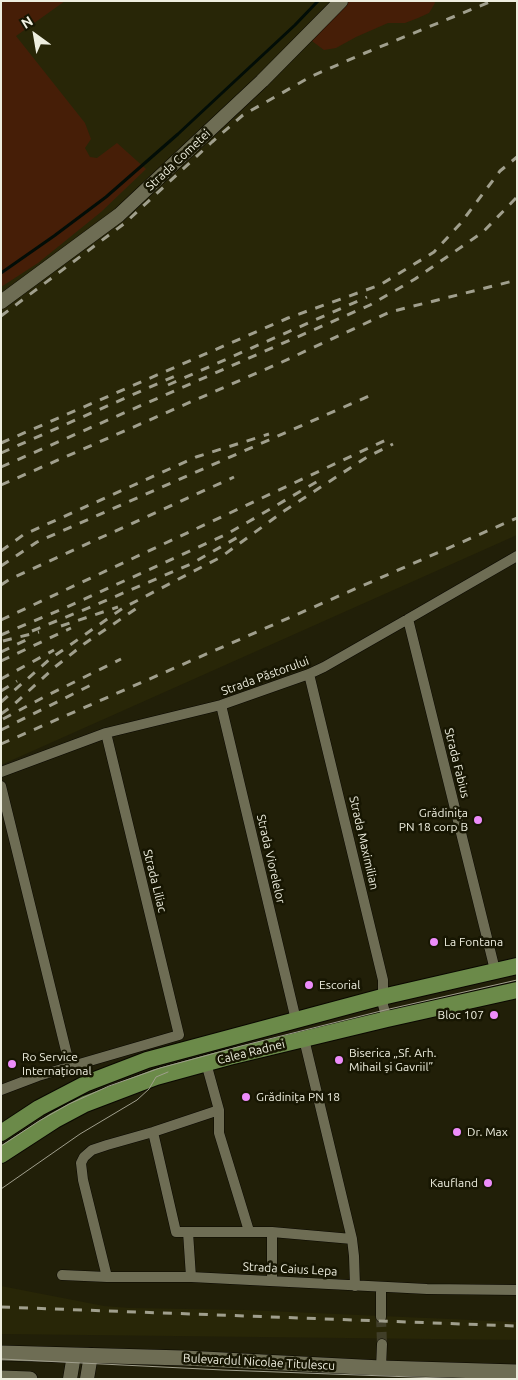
<!DOCTYPE html>
<meta charset="utf-8">
<style>
body{margin:0}
#map{position:relative;width:518px;height:1380px;overflow:hidden;background:#211f08;font-family:Ubuntu,sans-serif}
canvas{display:block}
.frame{position:absolute;inset:0;border:2px solid #eeeedf;pointer-events:none}
.north{position:absolute;left:10px;top:10px;width:50px;height:50px;-webkit-text-stroke:4px #171602;paint-order:stroke;rotate:328deg;font-size:14px;font-weight:700;line-height:20px;text-align:center;color:#eeeedf}
.north::after{content:'';display:block;margin:auto;width:18px;height:22px;background:#eeeedf;clip-path:polygon(50% 0,100% 100%,50% 72%,0 100%)}
</style>
<div id="map">
<canvas width="518" height="1380"></canvas>
<div class="frame"></div>
<div class="north">N</div>
</div>
<script>
const g = document.querySelector('canvas').getContext('2d');
g.lineJoin = 'round';
function paint(path, color) {
  g.fillStyle = color;
  g.fill(path, 'evenodd');
}
function toPath(rows) {
  const path = new Path2D();
  for (const r of rows) {
    path.moveTo(r[0], r[1]);
    for (let i = 2; i < r.length; i += 2) path.lineTo(r[i], r[i + 1]);
  }
  return path;
}
function stroke(path, color, width, dash) {
  g.strokeStyle = color;
  g.lineWidth = width;
  g.lineCap = dash ? 'butt' : 'round';
  g.setLineDash(dash || []);
  g.stroke(path);
}
function drawText(font, color, halo, rows, align = 'center') {
  g.font = font + ' Ubuntu,sans-serif';
  g.lineWidth = 5;
  g.setLineDash([]);
  g.textBaseline = 'middle';
  g.strokeStyle = halo;
  g.fillStyle = color;
  for (const [text, x, y, turn = 0] of rows) {
    g.save();
    g.translate(x, y);
    g.rotate((+turn || 0) * Math.PI / 180);
    g.textAlign = isNaN(turn) ? turn : align;
    if (halo) g.strokeText(text, 0, 0);
    g.fillText(text, 0, 0);
    g.restore();
  }
}
const built = toPath([
 [1,1,517,1,517,535,1,765],
 [1,1286,104,1306,130,1308,246,1310,517,1322,517,1340,1,1334]
]);
const green = toPath([
 [1,1,65,1,16,36,85,123,91,139,85,148,90,157,97,158,117,143,146,169,101,212,38,263,1,287],
 [349,1,434,1,435,3,429,13,418,18,405,23,388,23,356,37,336,48,324,50,312,41]
]);
const stream = toPath([
 [1,273,54,236,106,197,178,134,295,25,318,1]
]);
const minorTunnel = toPath([
 [381,1317,382,1344]
]);
const minor = toPath([
 [408,619,495,970],
 [309,674,383,980,383,1005,387,1019],
 [221,705,296,1020],
 [1,772,106,733,221,705,309,674,324,667,408,619,517,556],
 [1,786,70,1067],
 [304,1039,352,1239,354,1256,355,1286],
 [206,1063,219,1110,219,1133,249,1231],
 [1,1090,38,1076,179,1035,106,733],
 [153,1132,176,1232,188,1232],
 [62,1275,107,1277,191,1277,427,1289,517,1290],
 [107,1277,83,1180,81,1163,84,1157,92,1150,107,1145,153,1132,219,1110],
 [191,1277,188,1232,272,1232,352,1239],
 [272,1280,272,1232],
 [381,1288,381,1317],
 [381,1368,382,1344]
]);
const tertiary = toPath([
 [1,302,119,215,262,81,341,1],
 [70,1379,74,1355],
 [87,1379,91,1355]
]);
const secondary = toPath([
 [1,1353,184,1358,381,1368,517,1372],
 [1,1378,30,1379]
]);
const primary = toPath([
 [1,1133,39,1108,87,1083,147,1060,382,997,517,966],
 [1,1155,55,1120,85,1104,156,1077,229,1057,387,1019,517,990]
]);
const tram = toPath([
 [1,1146,39,1121,69,1104,109,1086,160,1068,241,1046,385,1010,517,980],
 [1,1189,80,1134,137,1100,149,1089,156,1077,168,1072],
 [1,1359,223,1370,466,1379]
]);
const rail = toPath([
 [1,316,125,223,212,142,243,115,312,76,365,53,492,1],
 [168,385,367,297],
 [1,443,288,318,380,285,434,252,460,224,500,171,517,157],
 [1,453,175,376],
 [1,467,370,305,415,279,483,232,517,197],
 [1,485,282,362,390,312,517,280],
 [1,551,23,535,196,457,269,434],
 [1,566,37,542,369,396],
 [1,585,10,579,234,477],
 [1,620,388,439],
 [61,626,118,607],
 [32,631,93,606,191,564,238,537],
 [1,635,67,607,225,535,248,522,318,481],
 [3,641,39,632],
 [1,652,26,640],
 [1,661,71,628],
 [1,679,54,650],
 [1,691,17,681],
 [1,702,50,659,123,608,221,557,284,511,367,457,393,444],
 [1,714,11,707,55,667,84,644,143,604],
 [3,719,44,697,121,659],
 [1,730,93,684],
 [1,744,517,518],
 [1,1307,517,1326]
]);
const markers = [
 [478,820,5,"#ed8cfa"],
 [434,942,5,"#ed8cfa"],
 [309,985,5,"#ed8cfa"],
 [494,1015,5,"#ed8cfa"],
 [339,1060,5,"#ed8cfa"],
 [12,1064,5,"#ed8cfa"],
 [246,1097,5,"#ed8cfa"],
 [457,1132,5,"#ed8cfa"],
 [488,1183,5,"#ed8cfa"]
];
const streetNames = [
 ["Strada Cometei",178,160,-43],
 ["Strada Păstorului",265,676,-20],
 ["Strada Fabius",457,763,76],
 ["Strada Maximilian",364,843,77],
 ["Strada Viorelelor",271,859,77],
 ["Strada Liliac",155,881,76],
 ["Calea Radnei",251,1052,-14],
 ["Strada Caius Lepa",290,1269,3],
 ["Bulevardul Nicolae Titulescu",259,1362,3]
];
const poiNames = [
 ["Grădinița",468,813,"right"],
 ["PN 18 corp B",468,827,"right"],
 ["La Fontana",444,942],
 ["Escorial",319,985],
 ["Bloc 107",484,1015,"right"],
 ["Biserica „Sf. Arh.",349,1053],
 ["Mihail și Gavriil”",349,1067],
 ["Ro Service",22,1057],
 ["Internațional",22,1071],
 ["Grădinița PN 18",256,1097],
 ["Dr. Max",467,1132],
 ["Kaufland",478,1183,"right"]
];
paint(built, '#282607');
paint(green, '#461e07');
stroke(stream, '#020d07', 3);
stroke(minorTunnel, '#403e28', 10, [10, 5]);
stroke(minor, '#0a0800', 11);
stroke(tertiary, '#0a0800', 15);
stroke(secondary, '#0a0800', 16);
stroke(primary, '#0a0800', 18);
stroke(minor, '#6e6d54', 10);
stroke(tertiary, '#6e6d54', 14);
stroke(secondary, '#6e6d54', 15);
stroke(primary, '#6b8a49', 16);
stroke(tram, '#a09f8d', 1);
stroke(rail, '#a09f8d', 3, [9, 9]);
for (const [x, y, r, color] of markers) {
  const dot = new Path2D();
  dot.arc(x, y, r, 0, 2 * Math.PI);
  g.fillStyle = color;
  g.fill(dot);
  stroke(dot, '#171602', 2);
}
drawText('12px', '#eeeedf', '#171602', streetNames);
drawText('12px', '#eeeedf', '#171602', poiNames, 'left');
</script>
